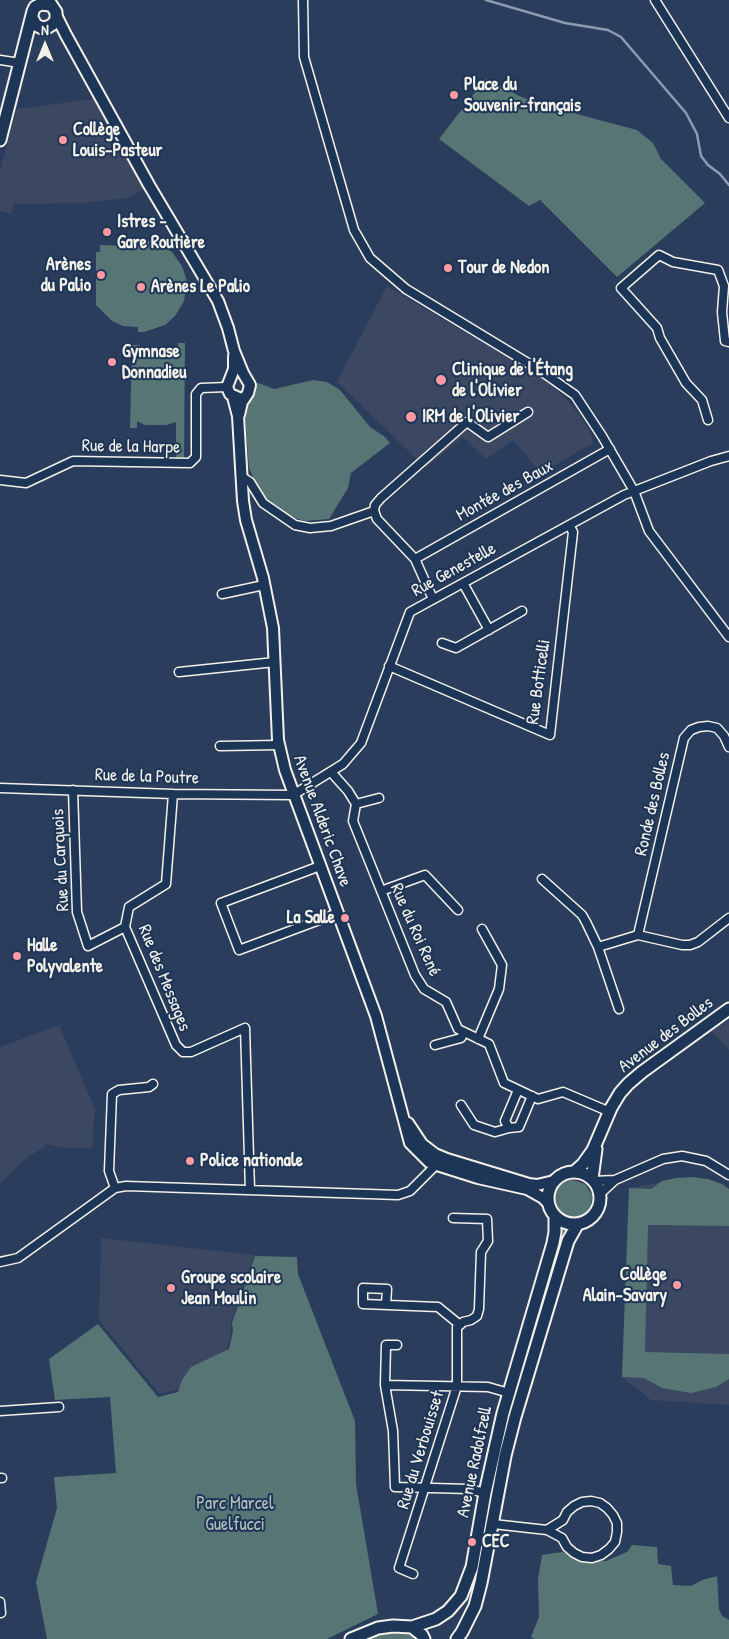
<!DOCTYPE html>
<meta charset="utf-8">
<style>
body{margin:0}
#map{position:relative;width:729px;height:1639px;overflow:hidden;background:#2b3d5c;font-family:"Patrick Hand",sans-serif}
canvas{display:block}
.north{position:absolute;left:20px;top:20px;width:50px;height:50px;-webkit-text-stroke:4px #1d3557;paint-order:stroke;rotate:0deg;font-size:14px;font-weight:700;line-height:20px;text-align:center;color:#f4f1e8}
.north::after{content:'';display:block;margin:auto;width:18px;height:22px;background:#f4f1e8;clip-path:polygon(50% 0,100% 100%,50% 72%,0 100%)}
</style>
<div id="map">
<canvas width="729" height="1639"></canvas>
<div class="north">N</div>
</div>
<script>
const g = document.querySelector('canvas').getContext('2d');
g.lineJoin = 'round';
function paint(path, color) {
  g.fillStyle = color;
  g.fill(path, 'evenodd');
}
function toPath(rows) {
  const path = new Path2D();
  for (const r of rows) {
    if (r.length === 3) {
      path.moveTo(r[0] + r[2], r[1]);
      path.arc(r[0], r[1], r[2], 0, 2 * Math.PI);
      continue;
    }
    path.moveTo(r[0], r[1]);
    for (let i = 2; i < r.length; i += 2) path.lineTo(r[i], r[i + 1]);
  }
  return path;
}
function stroke(path, color, width, dash) {
  g.strokeStyle = color;
  g.lineWidth = width;
  g.lineCap = dash ? 'butt' : 'round';
  g.setLineDash(dash || []);
  g.stroke(path);
}
function drawText(font, color, halo, rows, align = 'center') {
  g.font = font + ' "Patrick Hand",sans-serif';
  g.lineWidth = 4;
  g.setLineDash([]);
  g.textBaseline = 'middle';
  g.strokeStyle = halo;
  g.fillStyle = color;
  for (const [text, x, y, turn = 0] of rows) {
    g.save();
    g.translate(x, y);
    g.rotate((+turn || 0) * Math.PI / 180);
    g.textAlign = isNaN(turn) ? turn : align;
    if (halo) g.strokeText(text, 0, 0);
    g.fillText(text, 0, 0);
    g.restore();
  }
}
const built = toPath([
 [94,99,145,189,128,198,81,203,14,204,11,214,0,211,0,171,17,109],
 [387,286,540,377,557,390,573,407,587,426,592,437,593,443,541,473,513,440,486,459,463,437,426,468,337,382],
 [729,1021,729,1050,711,1031],
 [59,1025,95,1109,92,1148,65,1148,48,1144,24,1160,0,1184,0,1047],
 [692,1177,729,1193,729,1405,651,1400,622,1377,629,1188],
 [101,1238,254,1255,231,1322,231,1332,220,1379,159,1394,99,1320]
]);
const green = toPath([
 [486,78,519,96,543,105,637,130,653,143,661,159,705,203,617,277,540,200,529,206,439,139],
 [135,240,150,241,163,246,172,252,182,266,187,281,184,301,175,316,165,325,144,332,138,332,138,327,123,326,112,321,96,305,96,252,100,252,100,245,135,246],
 [178,343,185,343,184,459,176,459,176,422,167,425,145,425,137,421,137,428,130,428,132,345,140,345,140,352,146,349,166,349,172,350,178,356],
 [313,380,327,382,340,390,370,427,385,437,390,443,351,473,348,488,329,519,305,521,295,518,269,504,257,486,249,468,245,419,252,387,258,383,274,389],
 [692,1177,708,1179,722,1184,729,1189,729,1226,648,1225,645,1352,729,1354,729,1379,716,1387,691,1393,662,1388,644,1378,622,1377,629,1188,651,1189,662,1181,676,1178],
 [567,1180,573,1180,585,1184,592,1195,591,1207,587,1213,576,1219,563,1216,554,1206,553,1200,557,1188],
 [559,1227,569,1229,498,1474,492,1474],
 [255,1256,297,1257,298,1274,355,1421,356,1484,378,1614,327,1639,47,1639,36,1582,57,1508,54,1477,116,1473,110,1397,55,1400,49,1359,98,1324,158,1397,178,1392,182,1380,191,1367,229,1349,233,1331,232,1323],
 [632,1545,657,1547,658,1564,671,1566,673,1585,691,1586,702,1580,717,1576,719,1609,722,1616,729,1620,729,1639,535,1639,531,1637,539,1617,538,1579,542,1555,562,1552,593,1560,606,1561,627,1552],
 [391,1630,405,1631,417,1636,420,1639,365,1639]
]);
const stream = toPath([
 [486,0,565,23,608,30,621,37,686,113,697,134,701,156,708,165,720,174,729,185]
]);
const minor = toPath([
 [303,0,304,57,354,230,370,258,406,289,541,371,575,395,602,436,634,491,649,531,729,637],
 [655,0,729,118],
 [0,60,20,63],
 [708,420,702,400,686,383,660,338,657,328,621,288,659,255,673,262,718,270,724,286,722,312,725,341,729,342],
 [241,476,250,482,263,503,295,525,310,528,331,526,374,511],
 [0,480,26,483,73,461,190,463,196,457,196,394,201,388,227,387],
 [415,559,610,449],
 [463,583,489,630],
 [222,594,264,585],
 [433,599,415,559,377,519,374,511,375,505,381,498,467,422,488,437,528,412],
 [442,643,456,648,522,611],
 [389,666,550,735,573,532,569,525],
 [179,672,275,662],
 [220,746,279,745],
 [331,772,348,791,356,804,353,821,415,975,424,989,446,1002,458,1029,489,1044,504,1083,538,1099,563,1092,610,1112],
 [0,788,173,794,293,795,343,764,361,743,410,612,624,495,711,461,729,456],
 [73,790,77,912,88,946,125,927],
 [173,794,166,884,129,907,125,927,176,1045,183,1052,191,1052,245,1028,250,1190],
 [356,804,379,798],
 [320,866,221,903,239,950,338,913],
 [542,879,582,915,586,922,598,947,619,1009],
 [381,891,425,875,458,910],
 [638,935,684,738,691,730,699,727,708,726,717,728,724,736,729,747],
 [598,947,638,935,682,945,690,945,698,942,729,918],
 [478,1039,499,989,502,965,482,929],
 [435,1045,461,1038,464,1032],
 [518,1090,505,1121,509,1128,519,1127,532,1096],
 [461,1105,474,1125,495,1132,509,1128],
 [593,1181,615,1180],
 [115,1188,109,1171,112,1094,119,1090,149,1087,153,1084],
 [600,1194,615,1180,663,1159,682,1156,706,1161,729,1175],
 [453,1218,487,1219,488,1241,481,1252,479,1309,477,1316,471,1320,463,1322,460,1325],
 [0,1262,18,1258,115,1188,126,1186,398,1195,410,1191,439,1162],
 [386,1305,387,1289,363,1288,363,1304,438,1307,460,1325],
 [397,1345,386,1345,385,1385,393,1431,395,1487,469,1489,485,1493],
 [385,1385,488,1387,509,1393],
 [0,1411,59,1407],
 [0,1478,2,1478],
 [591,1501,600,1503,607,1508,613,1515,617,1523,617,1532,615,1542,609,1549,601,1555,592,1558,582,1557,574,1553,567,1547,562,1538,547,1530,563,1520,567,1512,574,1506,582,1502,591,1501],
 [493,1524,547,1530],
 [413,1574,399,1568,457,1386,457,1327,460,1325],
 [0,1602,1,1613,0,1613]
]);
const tertiary = toPath([
 [56,15,66,35,149,185,218,301,228,328,234,351,243,373,250,385,248,393,242,402,239,415],
 [234,356,234,369,227,387,230,394,239,398],
 [233,397,238,416,243,501,246,520,263,578,273,628,278,740,285,770,376,1016,410,1143,429,1162,437,1165,478,1178,527,1189,543,1198,548,1203],
 [408,1123,422,1144,435,1154,447,1159,529,1184,537,1185,554,1181]
]);
const secondary = toPath([
 [32,18,36,25,42,28,48,27,53,24,56,19,56,12,48,0],
 [0,140,33,11,35,7,41,4,50,5],
 [574,1198,26],
 [574,1172,583,1164,593,1150,611,1108,620,1093,628,1084,642,1072,729,1009],
 [592,1179,596,1149],
 [412,1627,422,1635,424,1639],
 [351,1639,378,1628,393,1626,412,1627,436,1619,448,1611,461,1596,472,1567,485,1493,503,1413,553,1243,555,1232,555,1217],
 [457,1639,462,1632,475,1606,481,1583,505,1456,515,1417,568,1241,577,1225]
]);
const markers = [
 [454,95,5,"#ff9aa2"],
 [63,140,5,"#ff9aa2"],
 [107,232,5,"#ff9aa2"],
 [448,268,5,"#ff9aa2"],
 [101,275,5,"#ff9aa2"],
 [141,287,5,"#ff9aa2"],
 [112,362,5,"#ff9aa2"],
 [441,380,6,"#ff9aa2"],
 [411,417,6,"#ff9aa2"],
 [345,918,5,"#ff9aa2"],
 [17,956,5,"#ff9aa2"],
 [190,1161,5,"#ff9aa2"],
 [677,1285,5,"#ff9aa2"],
 [171,1288,5,"#ff9aa2"],
 [472,1542,5,"#ff9aa2"]
];
const poiNames = [
 ["Place du",464,85],
 ["Souvenir-français",464,106],
 ["Collège",73,130],
 ["Louis-Pasteur",73,151],
 ["Istres -",117,222],
 ["Gare Routière",117,243],
 ["Arènes",91,265,"right"],
 ["du Palio",91,286,"right"],
 ["Tour de Nedon",458,268],
 ["Arènes Le Palio",151,287],
 ["Gymnase",122,352],
 ["Donnadieu",122,373],
 ["Clinique de l'Étang",452,370],
 ["de l'Olivier",452,391],
 ["IRM de l'Olivier",422,417],
 ["La Salle",335,918,"right"],
 ["Halle",27,946],
 ["Polyvalente",27,967],
 ["Police nationale",200,1161],
 ["Collège",667,1275,"right"],
 ["Alain-Savary",667,1296,"right"],
 ["Groupe scolaire",181,1278],
 ["Jean Moulin",181,1299],
 ["CEC",482,1542]
];
const streetNames = [
 ["Rue de la Harpe",131,447,1],
 ["Montée des Baux",505,491,-29],
 ["Rue Genestelle",454,570,-29],
 ["Rue Botticelli",539,682,-82],
 ["Rue de la Poutre",147,777,2],
 ["Ronde des Bolles",653,804,-77],
 ["Avenue Alderic Chave",322,821,70],
 ["Rue du Carquois",61,860,-93],
 ["Rue du Roi René",415,930,66],
 ["Rue des Messages",164,978,68],
 ["Avenue des Bolles",666,1035,-37],
 ["Rue du Verbouisset",421,1450,-73],
 ["Avenue Radolfzell",475,1462,-78]
];
const parkNames = [
 ["Parc Marcel",235,1504],
 ["Guelfucci",235,1525]
];
paint(built, '#3c4762');
paint(green, '#567574');
stroke(stream, '#8a9db0', 2.5);
stroke(minor, '#f4f1e8', 11);
stroke(tertiary, '#f4f1e8', 14);
stroke(secondary, '#f4f1e8', 15);
stroke(minor, '#1d3557', 8);
stroke(tertiary, '#1d3557', 10);
stroke(secondary, '#1d3557', 11);
for (const [x, y, r, color] of markers) {
  const dot = new Path2D();
  dot.arc(x, y, r, 0, 2 * Math.PI);
  g.fillStyle = color;
  g.fill(dot);
  stroke(dot, '#1d3557', 2);
}
drawText('bold 18px', '#f4f1e8', '#1d3557', poiNames, 'left');
drawText('18px', '#f4f1e8', '#1d3557', streetNames);
drawText('18px', '#b5bfba', '#1d3557', parkNames);
</script>
